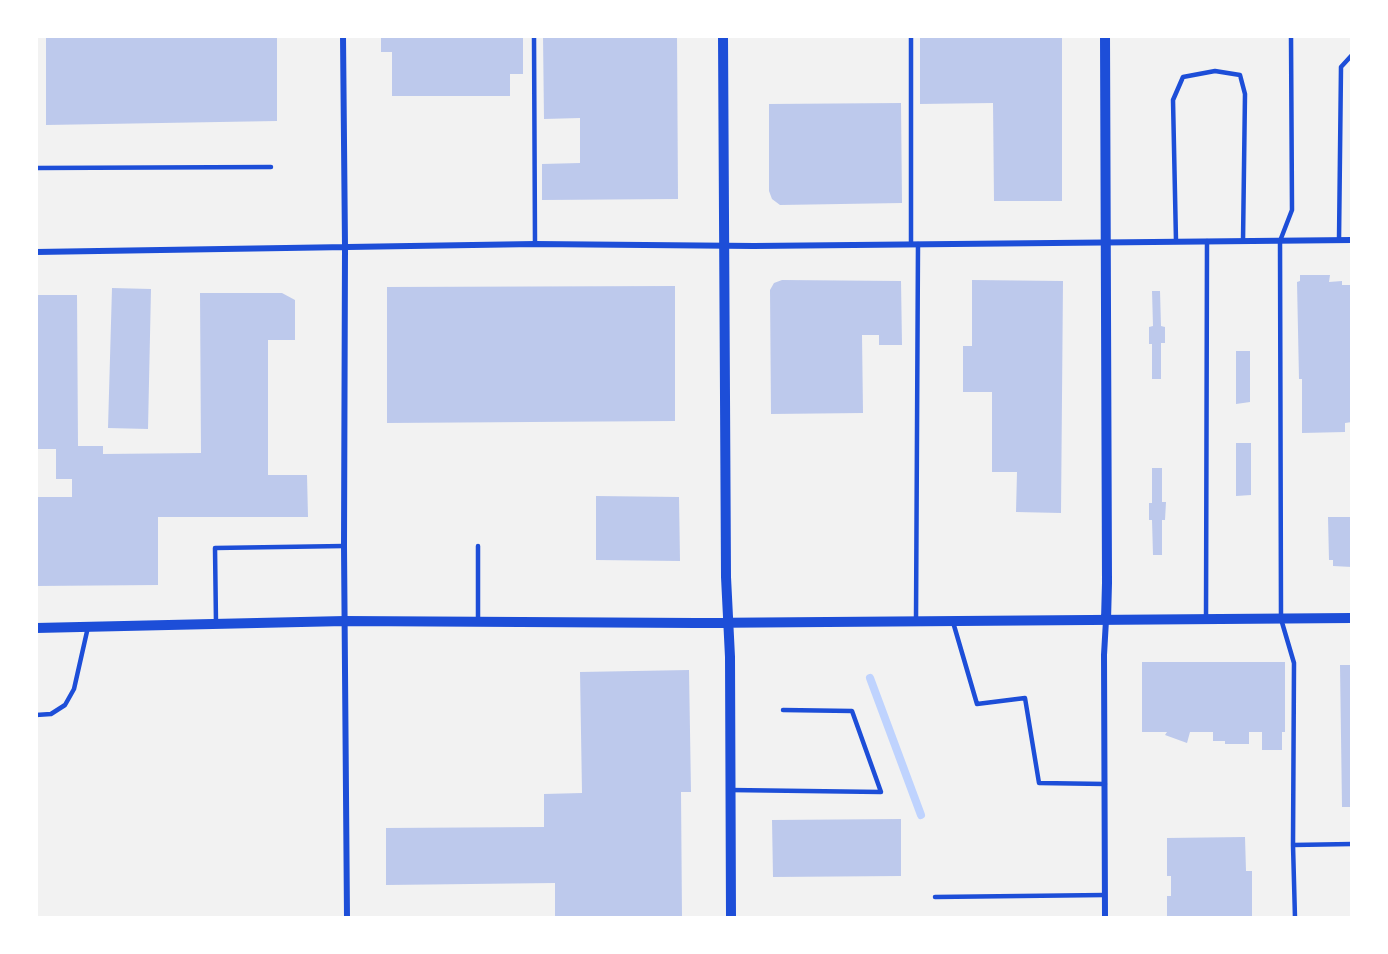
<!DOCTYPE html>
<style>
body{margin:0}
#map{position:relative;width:1388px;height:954px;overflow:hidden;background:#f2f2f2;font-family:"Noto Sans",sans-serif}
canvas{display:block}
.frame{position:absolute;inset:0;border:38px solid #fff;pointer-events:none}
</style>
<div id="map">
<canvas width="1388" height="954"></canvas>
<div class="frame"></div>
</div>
<script>
const g = document.querySelector('canvas').getContext('2d');
g.lineJoin = 'round';
function toPath(rows) {
  const path = new Path2D();
  for (const r of rows) {
    path.moveTo(r[0], r[1]);
    for (let i = 2; i < r.length; i += 2) path.lineTo(r[i], r[i + 1]);
  }
  return path;
}
function stroke(path, color, width, dash) {
  g.strokeStyle = color;
  g.lineWidth = width;
  g.lineCap = dash ? 'butt' : 'round';
  g.setLineDash(dash || []);
  g.stroke(path);
}
function paint(path, color) {
  g.fillStyle = color;
  g.fill(path, 'evenodd');
}
const stream = toPath([
 [870,678,921,815]
]);
const building = toPath([
 [46,36,277,36,277,121,46,125],
 [381,36,523,36,523,74,510,74,510,96,392,96,392,52,381,52],
 [543,36,677,36,678,199,542,200,542,164,580,163,580,118,544,119],
 [920,36,1062,36,1062,201,994,201,993,103,920,104],
 [901,103,902,203,780,205,772,199,769,191,769,104],
 [1300,275,1330,275,1329,282,1342,281,1342,285,1352,285,1352,422,1345,423,1345,432,1302,433,1302,379,1299,379,1297,282,1300,281],
 [782,280,901,281,902,345,879,345,879,335,862,335,863,413,771,414,770,290,774,283],
 [972,280,1063,281,1061,513,1016,512,1017,472,992,472,992,392,963,392,963,346,972,346],
 [675,286,675,421,387,423,387,287],
 [112,288,151,289,148,429,108,428],
 [1152,291,1160,291,1161,326,1165,327,1165,343,1161,343,1161,379,1152,379,1152,344,1149,344,1149,327,1153,326],
 [200,293,282,293,295,300,295,340,268,340,268,475,307,475,308,517,158,517,158,585,36,586,36,497,72,497,72,479,56,479,56,449,36,449,36,295,77,295,78,446,103,446,103,454,201,453],
 [1236,351,1250,351,1250,402,1236,404],
 [1236,443,1251,443,1251,495,1236,496],
 [1152,468,1162,468,1162,502,1166,502,1165,520,1162,520,1162,555,1153,555,1152,520,1149,520,1149,503,1152,503],
 [596,496,679,497,680,561,596,560],
 [1328,517,1352,517,1352,567,1333,566,1333,560,1329,560],
 [1142,662,1285,662,1285,732,1282,732,1282,750,1262,750,1262,732,1249,732,1249,744,1225,744,1225,741,1213,741,1213,732,1190,732,1187,743,1165,735,1167,732,1142,732],
 [1340,665,1352,665,1352,807,1342,807],
 [689,670,691,792,681,792,682,918,555,918,555,883,386,885,386,828,544,827,544,794,582,793,580,672],
 [901,819,901,876,773,877,772,820],
 [1245,837,1246,871,1252,871,1252,918,1167,918,1167,896,1171,896,1171,876,1167,876,1167,838]
]);
const service = toPath([
 [534,36,535,244],
 [911,36,911,244],
 [1291,36,1292,210,1280,241,1281,619,1294,663,1293,845,1295,918],
 [36,168,271,167],
 [1339,240,1341,67,1352,55],
 [1176,241,1173,100,1183,77,1215,71,1240,75,1245,94,1243,241],
 [478,546,478,621],
 [916,619,918,244],
 [1206,619,1207,241],
 [953,622,977,704,1025,698,1039,783,1105,784],
 [216,623,215,548,344,546],
 [36,715,51,714,65,705,74,689,88,627],
 [730,790,881,792,852,711,783,710],
 [1293,845,1352,844],
 [935,897,1105,895]
]);
const minor = toPath([
 [343,36,345,247,344,546,347,918],
 [36,252,535,244,754,246,1352,240],
 [1105,918,1104,655,1106,620]
]);
const tertiary = toPath([
 [723,36,726,577,730,657,731,918],
 [1105,36,1107,583,1106,620],
 [36,628,345,621,696,623,1352,618]
]);
stroke(stream, '#bfd3fe', 8);
paint(building, '#bdc9ec');
stroke(service, '#1d4ed8', 4.5);
stroke(minor, '#1d4ed8', 6);
stroke(tertiary, '#1d4ed8', 10);
</script>
